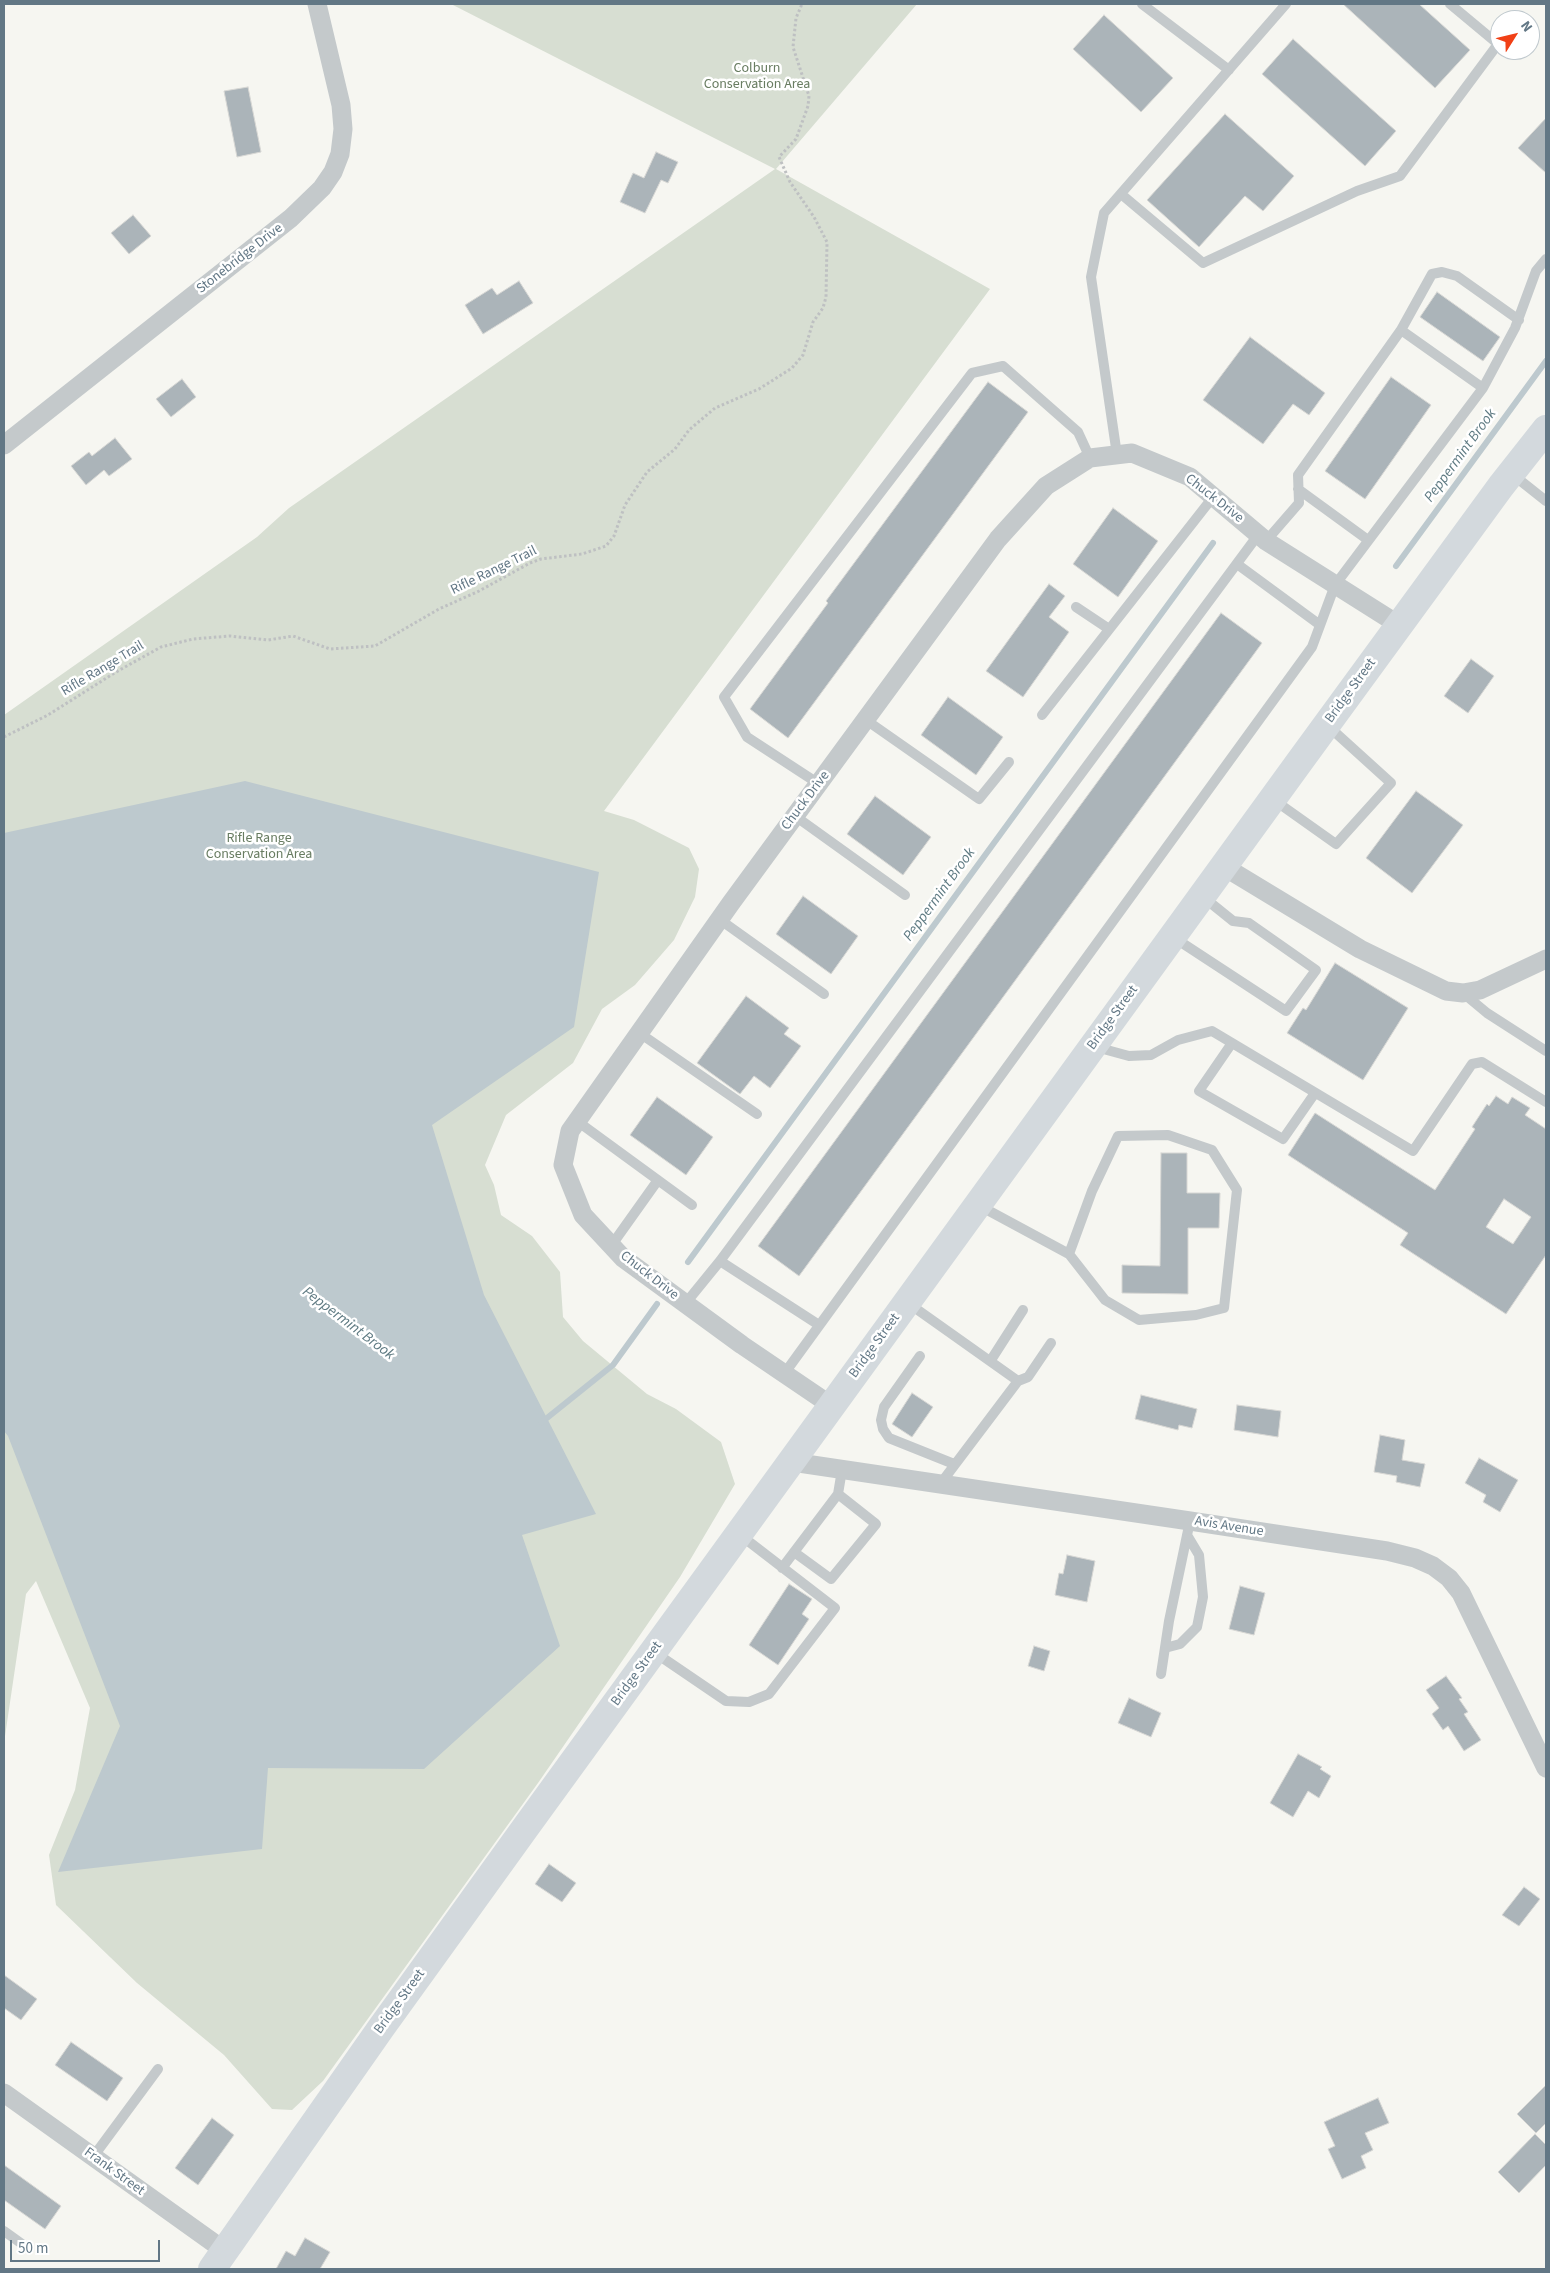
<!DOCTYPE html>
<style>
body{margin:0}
#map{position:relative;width:1550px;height:2273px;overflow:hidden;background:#f6f6f1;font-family:"Source Sans 3",sans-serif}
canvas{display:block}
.frame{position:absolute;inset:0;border:5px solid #627785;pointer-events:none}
.north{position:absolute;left:1490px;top:10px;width:50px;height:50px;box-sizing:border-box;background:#fff;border:1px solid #c0c9ce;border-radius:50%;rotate:54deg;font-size:14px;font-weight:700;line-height:20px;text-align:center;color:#627785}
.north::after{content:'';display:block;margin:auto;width:18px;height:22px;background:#f14016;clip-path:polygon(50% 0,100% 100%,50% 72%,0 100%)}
.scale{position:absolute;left:10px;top:2240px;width:150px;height:22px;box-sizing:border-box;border:2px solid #627785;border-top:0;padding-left:6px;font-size:15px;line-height:18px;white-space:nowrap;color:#627785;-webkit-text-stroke:4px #fff;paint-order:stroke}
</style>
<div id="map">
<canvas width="1550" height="2273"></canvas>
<div class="frame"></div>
<div class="north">N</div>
<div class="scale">50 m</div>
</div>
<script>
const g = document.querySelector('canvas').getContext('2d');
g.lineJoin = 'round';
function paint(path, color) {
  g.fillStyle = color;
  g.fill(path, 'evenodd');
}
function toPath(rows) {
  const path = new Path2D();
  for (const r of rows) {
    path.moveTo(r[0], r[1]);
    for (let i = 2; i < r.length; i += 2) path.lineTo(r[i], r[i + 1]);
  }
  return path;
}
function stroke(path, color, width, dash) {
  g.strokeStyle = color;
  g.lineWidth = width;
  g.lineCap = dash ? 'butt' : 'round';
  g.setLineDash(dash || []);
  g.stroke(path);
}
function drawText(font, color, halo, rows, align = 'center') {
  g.font = font + ' "Source Sans 3",sans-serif';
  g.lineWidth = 5;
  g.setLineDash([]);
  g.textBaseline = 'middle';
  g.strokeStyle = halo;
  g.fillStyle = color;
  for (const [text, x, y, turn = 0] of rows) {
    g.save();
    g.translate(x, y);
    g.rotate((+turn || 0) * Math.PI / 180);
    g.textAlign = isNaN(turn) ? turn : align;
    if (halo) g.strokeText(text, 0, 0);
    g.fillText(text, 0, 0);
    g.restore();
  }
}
const green = toPath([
 [451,4,917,4,776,169,990,289,604,811,634,820,689,848,699,869,695,897,674,940,635,985,602,1009,573,1063,506,1115,485,1165,494,1185,501,1215,532,1236,560,1272,563,1317,583,1341,647,1394,676,1409,721,1442,735,1484,680,1577,538,1783,323,2081,292,2110,272,2109,224,2055,137,1983,56,1905,49,1855,75,1790,90,1708,36,1581,26,1594,4,1743,4,715,257,537,289,508,775,169]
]);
const water = toPath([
 [245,781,599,872,574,1027,432,1125,484,1295,596,1514,522,1535,560,1646,424,1769,268,1768,262,1849,58,1872,120,1726,8,1436,4,1431,4,833]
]);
const stream = toPath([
 [1396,566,1546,361],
 [688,1262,1213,543],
 [542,1422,613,1365,657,1304]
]);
const building = toPath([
 [1343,4,1419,4,1470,50,1435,88,1343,4],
 [1104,15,1173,78,1141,112,1073,49,1104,15],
 [1293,39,1396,131,1365,166,1262,74,1293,39],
 [248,87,261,152,237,157,224,91,248,87],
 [1225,114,1294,176,1263,211,1245,196,1199,247,1147,200,1225,114],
 [1546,118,1546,173,1518,148,1546,118],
 [656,152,678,162,668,183,661,180,645,213,620,202,633,173,644,178,656,152],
 [133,215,151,236,129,254,111,233,133,215],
 [519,281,533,303,483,334,465,305,492,288,497,295,519,281],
 [1437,292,1500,337,1483,361,1420,317,1437,292],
 [1250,337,1325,393,1309,415,1293,404,1263,444,1203,400,1250,337],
 [1391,377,1431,405,1365,499,1325,471,1391,377],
 [182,379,196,397,171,417,156,399,182,379],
 [988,382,1028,412,788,738,750,709,828,603,826,601,988,382],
 [115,438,132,459,109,476,104,470,86,485,71,466,89,452,92,456,115,438],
 [1113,508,1158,541,1118,597,1073,564,1113,508],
 [1049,584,1065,596,1049,617,1069,632,1023,697,986,671,1049,584],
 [1221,613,1262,643,799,1276,758,1246,1221,613],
 [1471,659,1494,676,1468,713,1444,696,1471,659],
 [948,697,1003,737,976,775,921,735,948,697],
 [1416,791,1463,825,1412,893,1366,858,1416,791],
 [875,796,931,837,903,875,847,834,875,796],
 [803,896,858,936,831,974,776,934,803,896],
 [1335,963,1408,1008,1363,1080,1287,1033,1303,1008,1306,1010,1335,963],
 [746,996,789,1028,784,1034,801,1046,770,1088,754,1076,740,1094,697,1063,746,996],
 [1496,1096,1508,1104,1512,1097,1530,1108,1525,1115,1546,1129,1546,1255,1506,1314,1400,1245,1408,1233,1288,1155,1315,1113,1435,1190,1475,1129,1472,1127,1487,1104,1489,1106,1496,1096],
 [1504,1199,1531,1217,1513,1244,1486,1227,1504,1199],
 [657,1097,713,1137,686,1175,630,1135,657,1097],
 [1161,1153,1187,1153,1187,1193,1220,1193,1219,1228,1188,1228,1188,1294,1122,1293,1122,1265,1160,1266,1161,1153],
 [912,1393,933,1407,912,1437,892,1424,912,1393],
 [1141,1395,1197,1409,1192,1428,1179,1425,1178,1430,1135,1419,1141,1395],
 [1237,1405,1281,1411,1278,1437,1234,1430,1237,1405],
 [1380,1435,1405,1440,1402,1460,1425,1464,1420,1487,1396,1482,1397,1476,1374,1472,1380,1435],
 [1479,1458,1518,1480,1500,1512,1483,1502,1486,1495,1465,1483,1479,1458],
 [1067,1555,1095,1561,1087,1602,1055,1595,1059,1573,1063,1574,1067,1555],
 [789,1584,812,1599,802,1614,809,1619,778,1665,749,1645,789,1584],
 [1240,1586,1265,1593,1254,1635,1229,1629,1240,1586],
 [1034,1646,1050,1651,1044,1671,1028,1666,1034,1646],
 [1446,1676,1462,1698,1459,1699,1468,1712,1464,1714,1481,1740,1464,1751,1448,1726,1443,1730,1432,1714,1439,1708,1426,1690,1446,1676],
 [1129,1698,1161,1713,1151,1737,1118,1723,1129,1698],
 [1298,1754,1322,1767,1320,1769,1331,1776,1319,1798,1308,1791,1293,1817,1270,1803,1298,1754],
 [549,1864,576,1883,562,1902,535,1884,549,1864],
 [1524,1887,1540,1899,1519,1926,1502,1915,1524,1887],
 [4,1975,37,1999,21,2020,4,2008,4,1975],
 [71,2042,123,2078,107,2101,55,2065,71,2042],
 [1546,2085,1546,2123,1536,2133,1517,2114,1546,2085],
 [1378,2098,1389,2123,1365,2133,1373,2150,1361,2156,1366,2168,1342,2179,1328,2149,1335,2146,1324,2122,1378,2098],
 [212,2118,234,2135,198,2185,175,2168,212,2118],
 [1535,2134,1546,2145,1546,2165,1519,2193,1498,2172,1535,2134],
 [4,2165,61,2206,45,2229,4,2200,4,2165],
 [305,2238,330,2252,320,2269,276,2269,286,2251,295,2256,305,2238]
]);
const path = toPath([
 [4,737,48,715,116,672,161,647,193,639,230,636,268,640,293,636,330,649,375,646,439,609,479,591,530,563,541,559,582,554,606,546,614,536,625,505,647,472,675,449,689,430,715,408,759,389,792,368,803,355,813,322,823,308,826,297,827,242,814,217,790,182,779,157,796,139,808,106,809,96,793,47,796,18,802,4]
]);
const service = toPath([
 [1142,4,1229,70],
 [1121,194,1203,263,1357,191,1400,176,1498,44,1450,4],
 [1401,330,1432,274,1442,272,1457,276,1519,320],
 [1483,388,1515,328,1536,271,1546,259],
 [1117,455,1091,277,1104,213,1286,4],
 [1512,474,1546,501],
 [1298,489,1368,540],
 [1237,564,1320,625],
 [1076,607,1109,629],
 [1042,715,1213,497],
 [866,720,979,799,1009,762],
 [819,784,747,737,724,697,972,373,1003,366,1078,432,1090,458],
 [1274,800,1336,844,1391,783,1327,725],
 [795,816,905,895],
 [719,919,824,994],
 [1173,937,1286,1011,1316,970,1249,923,1233,921,1202,896],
 [1463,993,1487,1013,1546,1051],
 [638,1032,757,1114],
 [1232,1043,1199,1091,1283,1139,1315,1093],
 [1096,1047,1129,1056,1151,1055,1178,1040,1212,1031,1413,1151,1472,1064,1482,1062,1546,1102],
 [577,1121,692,1205],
 [980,1206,1069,1254,1105,1300,1139,1320,1196,1315,1224,1308,1237,1190,1212,1150,1168,1135,1118,1136,1092,1191,1069,1254],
 [611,1246,658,1180],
 [720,1261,819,1325],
 [908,1303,1018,1381,941,1483],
 [685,1304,720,1261,1258,535],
 [920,1356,884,1407,881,1420,883,1429,889,1438,954,1464],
 [991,1360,1023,1310],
 [784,1374,1312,647,1335,585,1483,388,1401,330,1298,475,1299,503,1266,541],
 [1018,1381,1028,1377,1051,1343],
 [794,1552,831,1579,876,1524,838,1494],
 [782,1568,838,1494,842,1470],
 [1165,1648,1180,1644,1197,1627,1203,1597,1199,1555,1187,1535],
 [654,1652,726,1701,749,1702,769,1694,835,1608,739,1534],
 [1161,1674,1169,1621,1190,1521],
 [93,2157,158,2069],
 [4,2231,29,2249]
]);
const minor = toPath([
 [4,445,291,218,322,188,333,172,340,154,343,129,341,105,317,4],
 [1223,866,1360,949,1446,991,1463,993,1480,990,1546,959],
 [832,1406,742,1345,623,1258,583,1215,563,1165,570,1131,731,903,998,539,1046,486,1090,458,1132,453,1190,477,1266,541,1399,625],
 [792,1462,1190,1521,1387,1551,1415,1558,1433,1566,1449,1578,1461,1593,1546,1768],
 [4,2093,225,2251]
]);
const primary = toPath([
 [212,2269,381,2028,528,1824,1300,761,1501,486,1546,429]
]);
const parkNames = [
 ["Colburn",757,69],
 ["Conservation Area",757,85],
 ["Rifle Range",259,839],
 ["Conservation Area",259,855]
];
const streetNames = [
 ["Stonebridge Drive",240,259,-38],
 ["Chuck Drive",1214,499,38],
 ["Rifle Range Trail",494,571,-26],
 ["Rifle Range Trail",103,669,-31],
 ["Bridge Street",1351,691,-54],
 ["Chuck Drive",806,801,-53],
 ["Bridge Street",1113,1018,-54],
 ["Chuck Drive",649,1276,38],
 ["Bridge Street",875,1346,-54],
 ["Avis Avenue",1229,1527,9],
 ["Bridge Street",637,1674,-54],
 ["Bridge Street",400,2002,-54],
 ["Frank Street",114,2172,36]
];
const waterNames = [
 ["Peppermint Brook",1461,456,-54],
 ["Peppermint Brook",940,895,-54],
 ["Peppermint Brook",348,1324,37]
];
paint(green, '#d7ded2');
paint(water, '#bdc9ce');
stroke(stream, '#bdc9ce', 6);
paint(building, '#abb4b9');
stroke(building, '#d7d7d4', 1);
stroke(path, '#bec0c2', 3, [2.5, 2.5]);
stroke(service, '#c4c9cb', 10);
stroke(minor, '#c4c9cb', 19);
stroke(primary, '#d3d9dd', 28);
drawText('14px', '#687c61', '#fff', parkNames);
drawText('14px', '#627785', '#fff', streetNames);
drawText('italic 15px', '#5e7a82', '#fff', waterNames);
</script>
